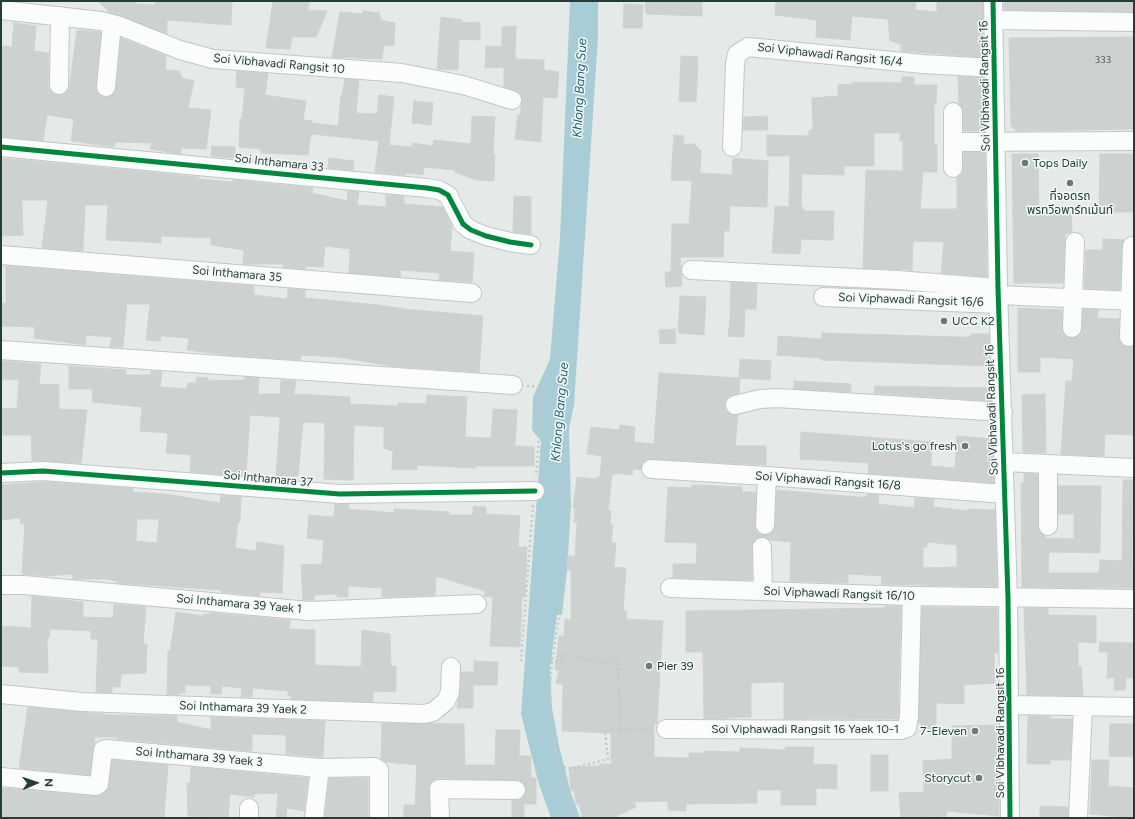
<!DOCTYPE html>
<meta charset="utf-8">
<style>
body{margin:0}
#map{position:relative;width:1135px;height:819px;overflow:hidden;background:#e5eae8;font-family:Figtree,sans-serif}
canvas{display:block}
.frame{position:absolute;inset:0;border:2px solid #243d37;pointer-events:none}
.north{position:absolute;left:16px;top:763px;width:40px;height:40px;-webkit-text-stroke:3px #f4f9f7;paint-order:stroke;rotate:88deg;font-size:11px;font-weight:700;line-height:16px;text-align:center;color:#243d37}
.north::after{content:'';display:block;margin:auto;width:14px;height:18px;background:#243d37;clip-path:polygon(50% 0,100% 100%,50% 72%,0 100%)}
</style>
<div id="map">
<canvas width="1135" height="819"></canvas>
<div class="frame"></div>
<div class="north">N</div>
</div>
<script>
const g = document.querySelector('canvas').getContext('2d');
g.lineJoin = 'round';
function paint(path, color) {
  g.fillStyle = color;
  g.fill(path, 'evenodd');
}
function toPath(rows) {
  const path = new Path2D();
  for (const r of rows) {
    path.moveTo(r[0], r[1]);
    for (let i = 2; i < r.length; i += 2) path.lineTo(r[i], r[i + 1]);
  }
  return path;
}
function stroke(path, color, width, dash) {
  g.strokeStyle = color;
  g.lineWidth = width;
  g.lineCap = dash ? 'butt' : 'round';
  g.setLineDash(dash || []);
  g.stroke(path);
}
function drawText(font, color, halo, rows, align = 'center') {
  g.font = font + ' Figtree,"Noto Sans Thai",sans-serif';
  g.lineWidth = 3;
  g.setLineDash([]);
  g.textBaseline = 'middle';
  g.strokeStyle = halo;
  g.fillStyle = color;
  for (const [text, x, y, turn = 0] of rows) {
    g.save();
    g.translate(x, y);
    g.rotate((+turn || 0) * Math.PI / 180);
    g.textAlign = isNaN(turn) ? turn : align;
    if (halo) g.strokeText(text, 0, 0);
    g.fillText(text, 0, 0);
    g.restore();
  }
}
const water = toPath([
 [570,1,598,1,598,37,574,405,569,429,571,506,567,570,562,615,557,615,550,668,552,708,559,746,571,793,580,818,551,818,538,781,521,714,541,441,532,430,533,397,550,359,560,238]
]);
const building = toPath([
 [98,1,134,1,136,4,155,5,155,1,232,1,231,25,167,20,167,34,109,12,98,1],
 [273,1,309,1,308,10,327,11,316,37,292,37,290,49,266,48,273,1],
 [645,1,702,1,702,16,646,14,645,1],
 [776,1,916,1,915,10,937,12,937,1,983,1,983,57,901,51,901,44,890,41,888,19,852,16,850,40,816,37,817,20,775,15,776,1],
 [1004,1,1134,1,1134,12,1004,10,1004,1],
 [624,4,643,5,642,28,623,28,624,4],
 [363,11,379,13,381,20,395,23,394,46,384,45,382,59,332,57,340,12,363,14,363,11],
 [441,17,462,20,462,23,480,22,480,40,459,39,458,70,437,69,441,17],
 [14,23,36,26,34,51,49,53,48,87,53,94,58,95,69,90,77,30,101,32,96,86,100,95,105,97,111,96,116,88,121,38,166,56,165,70,179,71,182,78,194,81,188,108,211,110,206,149,181,148,181,154,150,149,152,143,115,142,114,147,71,141,74,119,47,115,43,141,1,137,1,46,12,47,14,23],
 [516,26,515,59,544,60,544,70,559,72,557,98,543,97,541,142,515,139,518,115,521,115,521,93,504,86,504,67,485,68,486,46,502,47,502,27,516,26],
 [1134,37,1134,129,1017,131,1011,126,1009,38,1134,37],
 [681,56,698,57,696,102,679,101,681,56],
 [237,71,268,74,265,95,306,101,303,120,312,121,312,123,338,126,341,95,342,95,345,79,359,80,356,113,377,114,379,95,394,97,389,145,412,147,412,143,433,146,434,140,471,144,472,116,495,117,493,155,495,155,494,181,476,180,455,172,455,170,424,167,423,175,406,173,406,175,375,172,379,141,311,134,308,155,261,153,261,149,239,147,240,119,242,119,245,88,236,87,237,71],
 [958,76,984,78,985,131,964,131,963,112,959,103,958,76],
 [902,77,914,77,914,85,937,85,936,104,934,104,934,145,937,145,937,172,923,172,920,209,957,209,957,177,962,174,963,168,964,152,985,152,987,277,941,273,944,242,913,241,912,270,863,268,866,170,903,171,903,141,900,141,900,133,874,133,874,166,844,166,844,175,802,174,801,207,803,207,803,211,834,211,833,240,801,239,800,254,772,253,775,206,789,207,790,156,767,156,767,135,809,136,809,130,813,130,812,98,838,96,838,85,853,84,853,82,902,83,902,77],
 [414,101,433,103,431,125,412,123,414,101],
 [767,116,768,130,743,130,744,117,767,116],
 [674,135,684,136,683,144,694,144,701,151,700,173,732,175,733,158,768,161,767,207,730,206,729,231,724,231,723,257,680,257,682,286,666,287,665,272,671,272,672,224,689,224,692,181,671,180,674,135],
 [212,146,235,147,235,158,211,156,212,146],
 [1012,154,1038,154,1039,214,1071,213,1072,232,1065,234,1063,283,1014,283,1012,154],
 [1100,154,1134,154,1134,212,1099,212,1100,154],
 [1,158,199,177,199,179,233,182,233,180,313,188,312,193,348,201,347,191,359,192,357,205,386,207,386,195,404,196,404,204,443,207,452,226,450,251,474,253,472,282,439,280,440,273,401,270,400,277,349,273,350,249,325,246,323,267,306,266,305,269,283,267,284,264,243,264,244,250,211,245,211,238,161,236,161,243,106,240,108,205,85,205,83,251,42,248,48,200,22,200,23,235,1,236,1,158],
 [329,158,354,161,353,170,328,168,329,158],
 [514,196,531,197,531,234,513,232,514,196],
 [1103,239,1124,240,1122,246,1120,290,1084,288,1086,250,1103,250,1103,239],
 [6,266,254,286,254,295,287,299,288,289,305,290,305,298,379,305,404,309,483,316,479,372,391,366,338,357,301,355,300,360,228,355,187,350,189,338,161,336,160,341,146,340,150,304,127,304,123,347,110,347,112,337,86,335,85,345,34,338,35,327,1,326,1,303,6,304,6,266],
 [731,282,757,284,756,309,745,309,744,337,728,336,731,309,730,308,731,282],
 [680,296,706,297,704,335,678,333,680,296],
 [1018,308,1062,310,1063,333,1066,337,1071,338,1077,337,1081,333,1083,309,1098,310,1097,318,1119,319,1120,342,1128,347,1134,346,1134,435,1105,434,1104,456,1061,454,1066,381,1072,381,1074,359,1040,357,1040,372,1018,372,1018,308],
 [675,329,676,343,660,344,659,330,675,329],
 [822,333,958,337,971,337,971,334,989,334,990,366,821,360,821,358,777,355,778,336,822,339,822,333],
 [740,359,771,361,770,380,739,378,740,359],
 [1,361,41,364,39,384,59,385,59,409,87,410,81,463,32,461,31,435,3,435,1,409,17,408,19,380,1,379,1,361],
 [69,366,126,370,125,375,150,375,151,371,162,372,160,387,187,389,188,383,196,383,197,377,208,378,208,381,245,380,245,377,259,378,258,394,280,394,281,380,296,381,294,394,350,397,350,404,398,406,398,403,426,404,427,395,467,397,465,437,491,438,493,409,517,410,515,446,534,447,534,466,475,466,475,468,417,465,417,470,392,469,393,451,384,448,384,427,354,425,353,480,324,479,325,423,303,422,298,476,276,476,280,419,279,417,250,415,246,473,242,473,242,476,190,472,191,455,166,453,168,433,140,431,142,407,92,402,93,389,69,389,69,366],
 [659,373,740,378,739,393,728,397,725,402,725,408,728,412,738,415,735,446,766,446,766,465,652,459,642,463,641,470,633,469,632,475,615,473,615,475,612,475,608,511,611,511,610,525,613,525,611,543,616,543,614,567,626,568,623,611,627,611,626,619,663,621,657,724,654,724,654,757,689,758,689,753,705,753,705,751,740,752,740,748,785,750,785,747,814,747,813,764,837,765,837,789,816,788,816,805,781,805,781,790,757,790,757,803,686,804,686,811,668,810,668,801,634,802,636,807,613,818,583,818,579,804,576,804,574,790,571,791,569,767,600,766,600,764,613,764,611,760,611,733,562,731,563,685,556,683,559,670,555,670,559,636,564,636,565,619,571,620,571,570,567,570,568,556,575,556,577,522,574,522,575,508,573,508,577,477,597,479,597,477,600,477,602,456,587,454,591,427,619,430,620,425,635,427,634,442,654,444,659,373],
 [794,381,851,384,851,392,794,389,794,381],
 [875,386,991,388,991,401,874,393,875,386],
 [1045,394,1046,453,1023,452,1022,395,1045,394],
 [801,432,932,442,931,466,955,468,957,436,992,439,994,483,868,473,869,463,800,459,801,432],
 [1024,473,1038,474,1038,526,1039,532,1045,536,1045,538,1074,539,1074,514,1058,514,1058,486,1101,486,1100,553,1049,552,1048,573,1099,573,1100,560,1122,561,1123,480,1133,480,1132,562,1134,562,1134,588,1022,587,1021,483,1024,483,1024,473],
 [43,482,133,488,133,492,165,494,220,503,221,495,241,497,240,522,238,522,235,548,256,551,257,542,284,546,282,593,260,592,260,596,221,592,221,590,116,583,117,581,106,579,73,579,73,574,45,576,22,574,25,524,21,524,20,518,1,520,1,485,43,482],
 [137,519,159,519,157,543,136,541,137,519],
 [692,485,742,487,742,492,756,492,755,525,759,534,764,535,770,534,775,526,777,490,857,497,867,497,867,494,879,495,878,504,914,508,915,498,934,499,933,507,969,511,969,509,995,510,997,587,881,584,882,576,848,574,848,583,790,581,791,542,770,540,762,537,756,538,752,547,752,580,673,578,673,564,696,564,697,543,665,542,668,487,692,488,692,485],
 [927,542,957,545,957,567,923,568,923,547,927,547,927,542],
 [335,504,349,504,348,509,394,513,394,509,449,512,449,515,473,515,473,506,486,507,486,514,520,516,518,547,527,547,525,597,522,597,520,647,490,646,493,597,484,596,485,591,436,576,435,595,382,597,382,588,348,586,348,597,337,597,337,594,314,595,314,600,303,600,301,565,322,564,324,540,307,538,309,515,334,517,335,504],
 [32,596,83,602,83,617,113,618,114,604,146,607,143,644,147,644,146,673,121,674,120,687,112,687,112,693,96,692,98,639,91,639,91,631,50,629,49,638,47,638,48,673,19,672,19,667,1,666,1,626,31,628,32,596],
 [886,606,901,606,898,719,784,719,784,682,751,683,751,717,704,719,703,652,686,652,686,611,886,608,886,606],
 [922,607,997,608,998,648,998,653,994,653,995,683,964,685,964,704,936,703,936,731,921,730,921,723,918,723,922,607],
 [1024,608,1048,608,1048,615,1096,616,1096,643,1078,642,1078,667,1081,666,1083,696,1027,695,1024,608],
 [176,612,203,616,203,614,210,615,210,613,290,620,289,629,315,630,315,665,361,667,362,630,390,634,391,666,396,666,396,691,373,692,373,702,291,699,291,696,288,696,288,691,253,688,252,697,241,697,242,688,222,686,221,694,211,694,211,686,185,685,185,693,179,693,179,695,167,694,168,651,170,651,176,612],
 [1100,642,1134,643,1134,678,1126,678,1125,690,1114,690,1115,678,1107,678,1108,652,1099,652,1100,642],
 [474,661,498,662,497,685,473,685,473,708,457,708,460,692,461,672,474,672,474,661],
 [28,707,112,715,177,716,177,722,211,730,211,717,325,721,323,757,286,754,286,735,252,734,252,751,117,739,117,737,95,737,90,775,19,768,28,707],
 [1028,716,1050,716,1050,719,1072,719,1070,760,1050,760,1050,764,1027,764,1028,716],
 [382,723,464,724,465,765,495,765,496,730,520,730,519,756,531,756,531,778,536,778,536,804,524,804,524,818,512,818,512,800,521,799,526,791,525,785,521,781,439,778,433,780,430,784,429,818,404,818,404,805,415,805,417,765,385,762,381,759,382,723],
 [1110,724,1134,724,1134,757,1109,756,1110,724],
 [999,725,999,816,946,811,947,816,901,818,899,793,924,792,923,761,952,759,952,726,999,725],
 [871,755,888,755,888,791,871,791,871,755],
 [112,760,168,765,164,818,1,818,1,788,96,796,102,795,108,789,112,760],
 [1092,760,1109,760,1108,786,1134,788,1134,818,1090,814,1092,760],
 [191,767,308,778,304,811,287,808,286,818,276,818,278,793,254,794,254,797,230,794,228,818,188,816,187,783,190,783,191,767],
 [329,778,368,778,368,818,325,818,329,778],
 [1040,806,1068,807,1068,818,1040,818,1040,806]
]);
const path = toPath([
 [527,386,543,387,536,476],
 [550,491,567,491,570,496,563,589,552,662,549,698,551,732,559,766,575,818],
 [533,505,521,660,561,661,565,654,600,663,618,661,620,729,652,729],
 [559,766,570,769,608,759,605,732,620,729]
]);
const minor = toPath([
 [993,1,998,288,1008,598,1010,818],
 [1,10,101,21,120,26,180,50,213,59,402,73,463,85,512,100],
 [993,20,1134,22],
 [59,85,60,16],
 [106,87,112,24],
 [953,142,1134,141],
 [1,147,427,188,439,190,448,195,463,224,471,230,486,236,510,242,531,245],
 [732,147,735,64,737,54,748,47,923,64,994,68],
 [953,168,953,112],
 [1,255,472,293],
 [691,270,897,280,998,288],
 [999,295,1134,301],
 [823,297,999,304],
 [1072,328,1075,242],
 [1129,337,1132,246],
 [1,350,513,385],
 [735,405,760,399,777,398,1003,412],
 [1004,462,1134,468],
 [1048,464,1048,526],
 [651,469,767,476,1005,494],
 [1,473,43,471,340,494,535,491],
 [765,525,767,476],
 [762,547,763,591],
 [1,585,24,585,309,611,477,604],
 [670,588,912,596,1134,599],
 [1,694,82,702,424,714,433,712,446,701,450,692,451,667],
 [1010,705,1134,707],
 [666,729,901,730,907,728,909,716,912,596],
 [1,777,96,786,99,784,103,750,106,749,320,768,374,767,379,770,379,818],
 [249,818,249,808],
 [314,818,320,768],
 [440,818,439,789,516,790],
 [1078,818,1083,707]
]);
const cycleway = toPath([
 [993,1,998,288,1008,598,1010,818],
 [1,147,427,188,439,190,448,195,463,224,471,230,486,236,510,242,531,245],
 [1,473,43,471,340,494,535,491]
]);
const markers = [
 [1025,163,4,"#687a75"],
 [1070,183,4,"#687a75"],
 [944,321,4,"#687a75"],
 [965,446,4,"#687a75"],
 [649,666,4,"#687a75"],
 [975,731,4,"#687a75"],
 [979,778,4,"#687a75"]
];
const numberNames = [
 ["333",1103,60]
];
const streetNames = [
 ["Soi Viphawadi Rangsit 16/4",830,55,6],
 ["Soi Vibhavadi Rangsit 10",279,64,5],
 ["Soi Vibhavadi Rangsit 16",985,86,-91],
 ["Soi Inthamara 33",279,163,6],
 ["Soi Inthamara 35",237,274,5],
 ["Soi Viphawadi Rangsit 16/6",911,300,2],
 ["Soi Vibhavadi Rangsit 16",992,410,-92],
 ["Soi Inthamara 37",268,479,5],
 ["Soi Viphawadi Rangsit 16/8",828,481,4],
 ["Soi Viphawadi Rangsit 16/10",839,594,2],
 ["Soi Inthamara 39 Yaek 1",239,604,5],
 ["Soi Inthamara 39 Yaek 2",243,708,2],
 ["Soi Viphawadi Rangsit 16 Yaek 10-1",805,729],
 ["Soi Vibhavadi Rangsit 16",1000,733,-90],
 ["Soi Inthamara 39 Yaek 3",199,757,5]
];
const poiNames = [
 ["Tops Daily",1033,163],
 ["ที่จอดรถ",1070,196,"center"],
 ["พรทวีอพาร์ทเม้นท์",1070,210,"center"],
 ["UCC K2",952,321],
 ["Lotus's go fresh",957,446,"right"],
 ["Pier 39",657,666],
 ["7-Eleven",967,731,"right"],
 ["Storycut",971,778,"right"]
];
const waterNames = [
 ["Khlong Bang Sue",580,88,-87],
 ["Khlong Bang Sue",560,412,-85]
];
paint(water, '#a9cdd6');
paint(building, '#cdd1d0');
stroke(building, '#ced3d1', 1);
stroke(minor, '#c2c7c5', 20);
stroke(path, '#c2cac7', 2.5, [2, 3]);
stroke(minor, '#fbfcfc', 18);
stroke(cycleway, '#00873e', 5);
for (const [x, y, r, color] of markers) {
  const dot = new Path2D();
  dot.arc(x, y, r, 0, 2 * Math.PI);
  g.fillStyle = color;
  g.fill(dot);
  stroke(dot, '#f4f9f7', 1.5);
}
drawText('10px', '#4f635e', null, numberNames);
drawText('12px', '#243d37', '#f4f9f7', streetNames);
drawText('12px', '#243d37', '#f4f9f7', poiNames, 'left');
drawText('italic 13px', '#216376', '#f4f9f7', waterNames);
</script>
